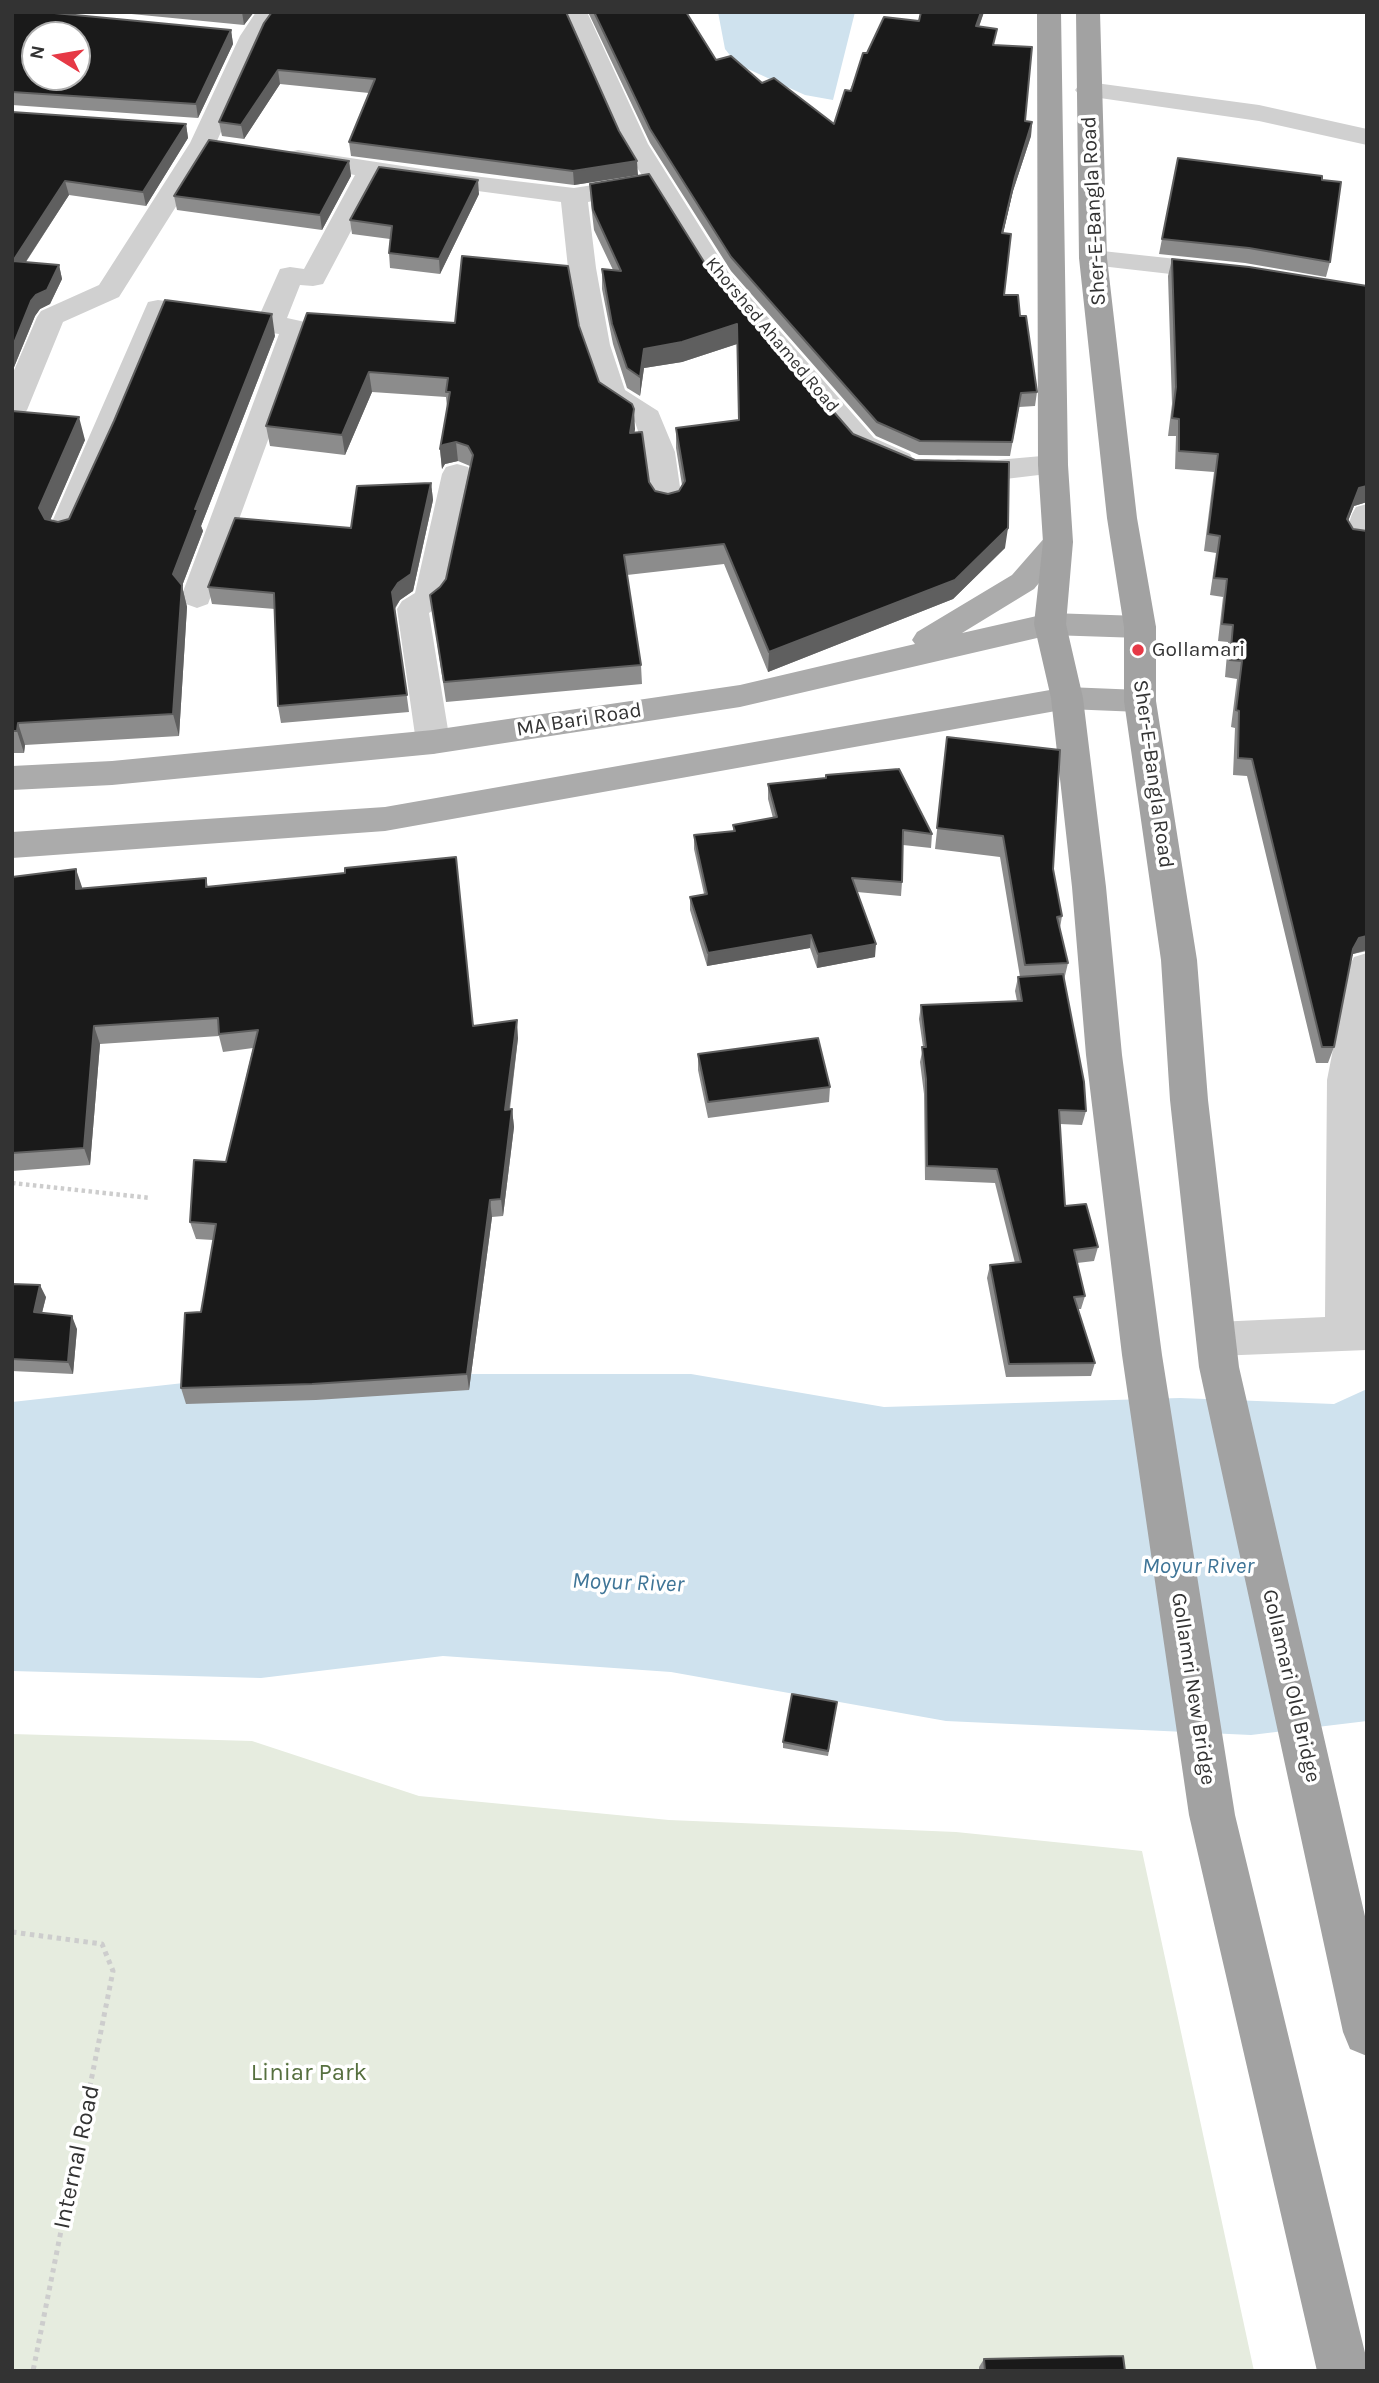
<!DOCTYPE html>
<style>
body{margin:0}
#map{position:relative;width:1379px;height:2383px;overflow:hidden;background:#fff;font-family:Karla,sans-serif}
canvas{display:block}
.frame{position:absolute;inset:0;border:14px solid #333;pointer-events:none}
.north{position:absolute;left:21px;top:21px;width:70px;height:70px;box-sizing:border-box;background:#fff;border:2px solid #adadad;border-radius:50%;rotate:281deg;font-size:19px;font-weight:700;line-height:28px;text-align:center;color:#333}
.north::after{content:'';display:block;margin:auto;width:24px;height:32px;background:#e63946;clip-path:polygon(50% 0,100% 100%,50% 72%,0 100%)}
</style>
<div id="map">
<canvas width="1379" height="2383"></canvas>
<div class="frame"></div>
<div class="north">N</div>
</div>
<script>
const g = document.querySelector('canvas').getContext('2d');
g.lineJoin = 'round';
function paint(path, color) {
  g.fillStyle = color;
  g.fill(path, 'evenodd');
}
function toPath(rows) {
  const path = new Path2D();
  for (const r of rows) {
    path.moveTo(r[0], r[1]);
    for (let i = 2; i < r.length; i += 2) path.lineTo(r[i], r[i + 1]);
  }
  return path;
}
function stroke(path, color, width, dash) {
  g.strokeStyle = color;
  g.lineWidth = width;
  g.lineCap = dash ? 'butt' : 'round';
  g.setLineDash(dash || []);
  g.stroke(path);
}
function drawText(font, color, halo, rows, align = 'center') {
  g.font = font + ' Karla,sans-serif';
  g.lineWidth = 7;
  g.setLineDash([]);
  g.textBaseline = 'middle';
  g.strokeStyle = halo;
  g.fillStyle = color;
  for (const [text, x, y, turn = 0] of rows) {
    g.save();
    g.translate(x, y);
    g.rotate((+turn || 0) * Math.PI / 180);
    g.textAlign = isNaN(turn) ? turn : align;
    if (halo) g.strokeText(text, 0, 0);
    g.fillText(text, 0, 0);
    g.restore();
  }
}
const green = toPath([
 [12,1734,252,1741,419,1796,669,1820,956,1832,1142,1851,1254,2371,12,2371]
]);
const water = toPath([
 [718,12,855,12,833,100,805,95,737,64,725,49],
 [265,1374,691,1374,884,1407,1180,1398,1334,1404,1367,1389,1367,1721,1251,1735,946,1721,671,1672,443,1656,261,1678,12,1671,12,1402]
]);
const pathFar1 = toPath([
 [12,1183,151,1198]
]);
const path = toPath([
 [12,1932,102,1944,113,1971,33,2371]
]);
const minor = toPath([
 [256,12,280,12,264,36,216,143,119,297,63,322,27,410,22,416,12,419,12,375,37,317,41,311,99,285,190,143,240,36,256,12],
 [563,12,587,12,648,144,729,273,874,438,910,454,914,461,910,468,899,470,888,468,854,452,708,283,651,190,588,202,596,268,610,345,625,390,658,411,675,452,682,501,678,508,667,511,656,508,652,501,645,452,635,422,602,401,582,345,568,268,561,202,379,178,323,284,313,286,300,285,287,318,305,322,309,328,208,604,197,608,186,604,181,597,279,334,168,318,78,531,74,538,63,541,52,538,48,531,148,302,158,300,260,314,280,269,290,267,304,269,355,175,289,164,285,158,289,152,298,150,448,173,574,188,643,177,622,144,563,12],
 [1088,82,1259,105,1367,129,1367,145,1259,121,1079,95,1075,90,1079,85,1088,82],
 [1093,250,1223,264,1233,266,1237,272,1233,278,1223,280,1083,264,1079,258,1083,252,1093,250],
 [1053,455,1064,458,1068,465,1064,472,997,480,958,479,947,476,943,469,947,462,958,459,997,460,1053,455],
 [457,464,468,467,472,474,446,598,441,605,429,613,450,742,445,750,433,754,421,750,416,742,397,609,402,601,415,593,442,474,446,467,457,464],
 [1367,504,1367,548,1348,544,1344,537,1352,514,1356,507,1367,504],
 [1367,953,1365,1080,1367,1350,1216,1356,1202,1351,1196,1339,1202,1327,1216,1322,1325,1317,1327,1080,1349,967,1354,957,1367,953]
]);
const primary = toPath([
 [1058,532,1069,535,1073,542,1034,589,962,633,1050,613,1140,616,1151,619,1156,627,1151,635,1140,638,1050,635,740,707,433,754,112,785,12,790,12,766,112,761,433,730,740,685,915,644,912,640,917,632,1012,575,1047,535,1058,532],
 [1067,687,1140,690,1152,693,1156,701,1152,709,1140,712,1067,709,385,831,12,858,12,832,385,807,1067,687]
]);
const trunk = toPath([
 [1037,12,1061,12,1068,465,1073,542,1066,624,1083,698,1106,887,1122,1055,1162,1355,1235,1815,1367,2361,1367,2371,1317,2371,1189,1815,1122,1355,1086,1055,1072,887,1051,698,1034,624,1043,542,1038,465,1037,12],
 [1076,12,1100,12,1107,258,1137,518,1156,627,1156,701,1197,960,1208,1100,1239,1367,1367,1925,1367,2056,1350,2049,1343,2032,1199,1367,1170,1100,1161,960,1124,701,1124,627,1107,518,1079,258,1076,12]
]);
const wall = toPath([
 [12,12,231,30,233,44,198,118,12,105],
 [111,12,254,12,244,25],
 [272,12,638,175,574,185,351,156,349,142,369,93,280,84,244,139,222,136,219,122],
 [588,12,687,12,687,14,716,60,762,83,834,124,867,53,919,21,921,12,984,12,979,27,995,45,1025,121,1032,122,1031,136,1013,191,1003,233,1004,295,1020,316,1037,392,1035,406,1019,407,1010,456,919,455,876,436,731,271,650,143],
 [12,112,186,124,188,138,146,206,69,195,26,262,59,265,62,279,50,304,40,309,35,316,12,372],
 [1178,158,1322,180,1330,262,1326,277,1245,263,1159,254],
 [349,161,351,176,322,230,177,210,174,196],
 [590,184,706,265,853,434,1005,548,953,599,768,672,724,564,627,575,641,665,642,684,446,702,430,595,440,587,446,579,470,466,458,461,445,464,442,469,440,449,447,407,446,397,372,392,345,455,270,446,266,426,455,323,579,326,599,382,635,429,634,433,649,482,655,491,668,494,679,491,682,485,676,448,676,428,739,421,737,344,682,362,644,368,640,396,627,388,613,344,602,289,602,269,613,270,594,230,591,204],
 [479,194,440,274,390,268,389,253,390,239,352,234,350,220],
 [1172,259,1367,286,1367,502,1354,506,1348,521,1353,529,1367,531,1367,951,1353,954,1351,959,1334,1047,1328,1063,1316,1063,1247,776,1233,775,1235,728,1231,727,1237,679,1225,677,1228,642,1218,641,1223,597,1210,595,1216,553,1204,551,1214,472,1175,469,1176,436,1168,436,1172,404,1168,276],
 [275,336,201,526,203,531,182,586,187,607,179,736,25,745,24,753,12,753,12,411,85,440,50,520,58,522,69,519],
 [431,483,433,500,413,591,400,600,395,609,409,712,281,723,278,706,275,609,212,604,208,587,351,528],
 [947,737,1053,869,1062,916,1060,928,1068,963,1064,980,1086,1111,1082,1125,1060,1124,1065,1206,1098,1247,1094,1261,1077,1263,1085,1296,1081,1309,1078,1309,1095,1363,1091,1376,1006,1377,987,1278,990,1265,1015,1263,995,1183,925,1180,924,1094,920,1062,923,1047,919,1019,921,1005,1017,1001,1015,991,1018,977,1020,977,1000,857,935,849],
 [768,784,932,834,931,848,903,845,902,882,901,896,857,892,875,957,817,968,810,948,707,966,690,910,690,897,704,894,694,849,694,835,733,831,733,825,773,818,768,799],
 [12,877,82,887,82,889,206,878,208,887,473,1026,518,1038,510,1109,512,1109,514,1127,503,1216,492,1217,469,1390,316,1400,186,1404,181,1388,201,1312,213,1240,196,1239,190,1222,226,1162,253,1048,223,1052,219,1036,100,1044,90,1165,12,1171],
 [698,1054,830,1087,829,1102,708,1118,698,1070],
 [12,1284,46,1297,42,1313,77,1329,73,1374,12,1371],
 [837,1702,828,1756,783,1748,783,1742],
 [984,2359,1125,2371,979,2371,979,2367]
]);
const shadedWall = toPath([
 [242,12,254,12,244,25],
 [981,12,984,12,974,40,976,26],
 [231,30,233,44,198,118,196,104],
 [278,70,280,84,244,139,241,125],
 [1032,122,1031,136,1013,191,1000,247,1002,233,1015,177],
 [186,124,188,138,146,206,143,192],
 [349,161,351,176,322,230,320,215],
 [637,161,638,175,574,185,573,171],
 [478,180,479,194,440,274,439,259],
 [65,181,69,195,17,275,13,261],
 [59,265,62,279,50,304,40,309,35,316,12,372,12,348,31,301],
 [272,314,275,336,201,526,203,531,182,586,187,607,179,736,173,714,173,574,195,509],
 [737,324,737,344,682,362,644,368,640,396,640,377,644,349],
 [369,372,372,392,345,455,342,435],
 [634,409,635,429,631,453,630,433],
 [79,417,85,440,46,530,39,508],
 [456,442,458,461,445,464,442,469,440,449,443,445],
 [431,483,433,500,413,591,400,600,394,609,392,592],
 [1367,486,1367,502,1354,506,1342,536,1347,519,1359,488],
 [1008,528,1005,548,953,599,768,672,769,652],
 [18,723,25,745,24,753,17,731],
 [76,869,82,887,82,908,76,889],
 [811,935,810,948,707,966,708,953],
 [1367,936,1366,950,1353,954,1347,966,1353,949,1359,938],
 [876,944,875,957,817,968,818,954],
 [517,1020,518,1038,507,1127,505,1110],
 [94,1026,100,1044,90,1165,84,1148],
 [512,1109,514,1127,503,1216,501,1199],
 [490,1200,492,1217,469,1390,467,1374],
 [40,1285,46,1297,39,1324,34,1312],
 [72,1316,77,1329,73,1374,68,1362]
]);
const building = toPath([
 [12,12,44,12,231,30,196,104,12,92,12,12],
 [35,35,77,35,77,77,35,77,35,35],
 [272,12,566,12,619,131,637,161,573,171,349,142,375,79,278,70,241,125,219,122,264,23,272,12],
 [594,12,686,12,716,60,731,56,762,83,774,78,834,124,845,90,851,91,863,53,867,53,884,17,919,21,921,12,981,12,976,26,997,29,993,45,1032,47,1025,121,1032,122,1015,177,1002,233,1011,234,1004,295,1018,295,1020,316,1026,316,1037,392,1021,393,1012,442,920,441,877,422,731,257,650,129,594,12],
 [12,112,186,124,143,192,65,181,13,261,59,265,47,290,36,295,31,301,12,348,12,112],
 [209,140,349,161,320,215,174,196,209,140],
 [1178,158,1322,176,1322,180,1341,182,1330,262,1249,248,1162,239,1178,158],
 [379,167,478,180,439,259,389,253,392,226,350,220,379,167],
 [649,174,706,265,853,434,915,460,1009,462,1008,528,955,580,769,652,724,544,624,555,641,665,444,682,430,595,440,587,446,579,473,455,468,446,456,442,443,445,440,449,450,392,446,392,448,378,369,372,342,435,266,426,307,313,455,323,462,256,568,266,579,326,599,382,632,404,634,409,630,433,642,432,649,482,655,491,668,494,679,491,685,481,676,428,739,420,737,324,682,342,644,349,640,377,627,368,612,324,602,269,621,271,593,210,590,184,649,174],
 [1172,259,1249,267,1367,286,1367,486,1359,488,1347,519,1353,529,1367,531,1367,936,1359,938,1353,949,1334,1047,1322,1047,1252,759,1238,758,1239,711,1236,710,1242,661,1230,660,1233,625,1222,624,1227,579,1214,578,1220,536,1208,534,1218,454,1179,451,1179,419,1172,418,1176,387,1172,259],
 [165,300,272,314,195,509,198,509,173,574,182,585,173,714,18,723,17,731,12,731,12,411,79,417,39,508,45,519,58,522,69,519,114,421,165,300],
 [431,483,411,574,398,583,392,592,407,695,278,706,274,593,208,587,235,518,351,528,357,486,431,483],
 [947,737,1060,750,1053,869,1062,916,1057,917,1068,963,1025,965,1003,836,937,828,947,737],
 [899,769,932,834,903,830,902,882,852,878,876,944,818,954,811,935,708,953,690,897,707,894,694,835,735,831,733,825,777,817,768,784,826,778,826,775,899,769],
 [456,857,473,1026,517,1020,505,1110,512,1109,501,1199,490,1200,467,1374,312,1384,181,1388,185,1313,201,1312,216,1224,190,1222,194,1160,226,1162,258,1030,219,1034,218,1018,94,1026,84,1148,12,1153,12,877,76,869,76,889,206,878,206,887,345,873,345,868,456,857],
 [1063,974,1084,1082,1086,1111,1059,1110,1065,1206,1086,1204,1098,1247,1074,1250,1085,1296,1074,1297,1095,1363,1009,1364,990,1265,1021,1262,997,1169,927,1166,926,1079,922,1047,926,1047,921,1005,1022,1001,1018,977,1063,974],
 [818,1038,830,1087,708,1102,698,1054,818,1038],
 [12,1284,40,1285,34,1312,72,1316,68,1362,12,1359,12,1284],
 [792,1694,837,1702,828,1751,783,1742,792,1694],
 [1123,2356,1125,2371,985,2371,984,2359,1123,2356]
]);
const markers = [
 [1138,650,7,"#e63946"]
];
const farStreetnames = [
 ["Khorshed Ahamed Road",772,335,50]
];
const streetNames = [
 ["Sher-E-Bangla Road",1094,211,-93],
 ["MA Bari Road",579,720,-9],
 ["Sher-E-Bangla Road",1153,774,82],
 ["Gollamari Old Bridge",1291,1686,77],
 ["Gollamri New Bridge",1193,1689,81]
];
const poiNames = [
 ["Gollamari",1152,650]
];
const waterNames = [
 ["Moyur River",1198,1566],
 ["Moyur River",628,1583,2]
];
const nearParknames = [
 ["Liniar Park",309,2073]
];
const nearStreetnames = [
 ["Internal Road",77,2157,-78]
];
paint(green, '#e6ecdf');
paint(water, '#cfe2ee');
stroke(pathFar1, '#cdcdcd', 4.5, [3.5, 3.5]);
stroke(path, '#cdcdcd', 5, [4.5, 4.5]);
paint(minor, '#d0d0d0');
paint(primary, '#ababab');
paint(trunk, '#a2a2a2');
paint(wall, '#8c8c8c');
paint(shadedWall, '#5f5f5f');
paint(building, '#1a1a1a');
stroke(building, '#5f5f5f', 2);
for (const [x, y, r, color] of markers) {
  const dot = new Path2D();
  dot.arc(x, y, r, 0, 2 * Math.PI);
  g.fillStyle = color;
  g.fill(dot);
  stroke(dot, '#fff', 2.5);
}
drawText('18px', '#333', '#fff', farStreetnames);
drawText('21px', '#333', '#fff', streetNames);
drawText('21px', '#333', '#fff', poiNames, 'left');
drawText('italic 23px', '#3f7597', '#fff', waterNames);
drawText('24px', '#56703f', '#fff', nearParknames);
drawText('24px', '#333', '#fff', nearStreetnames);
</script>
